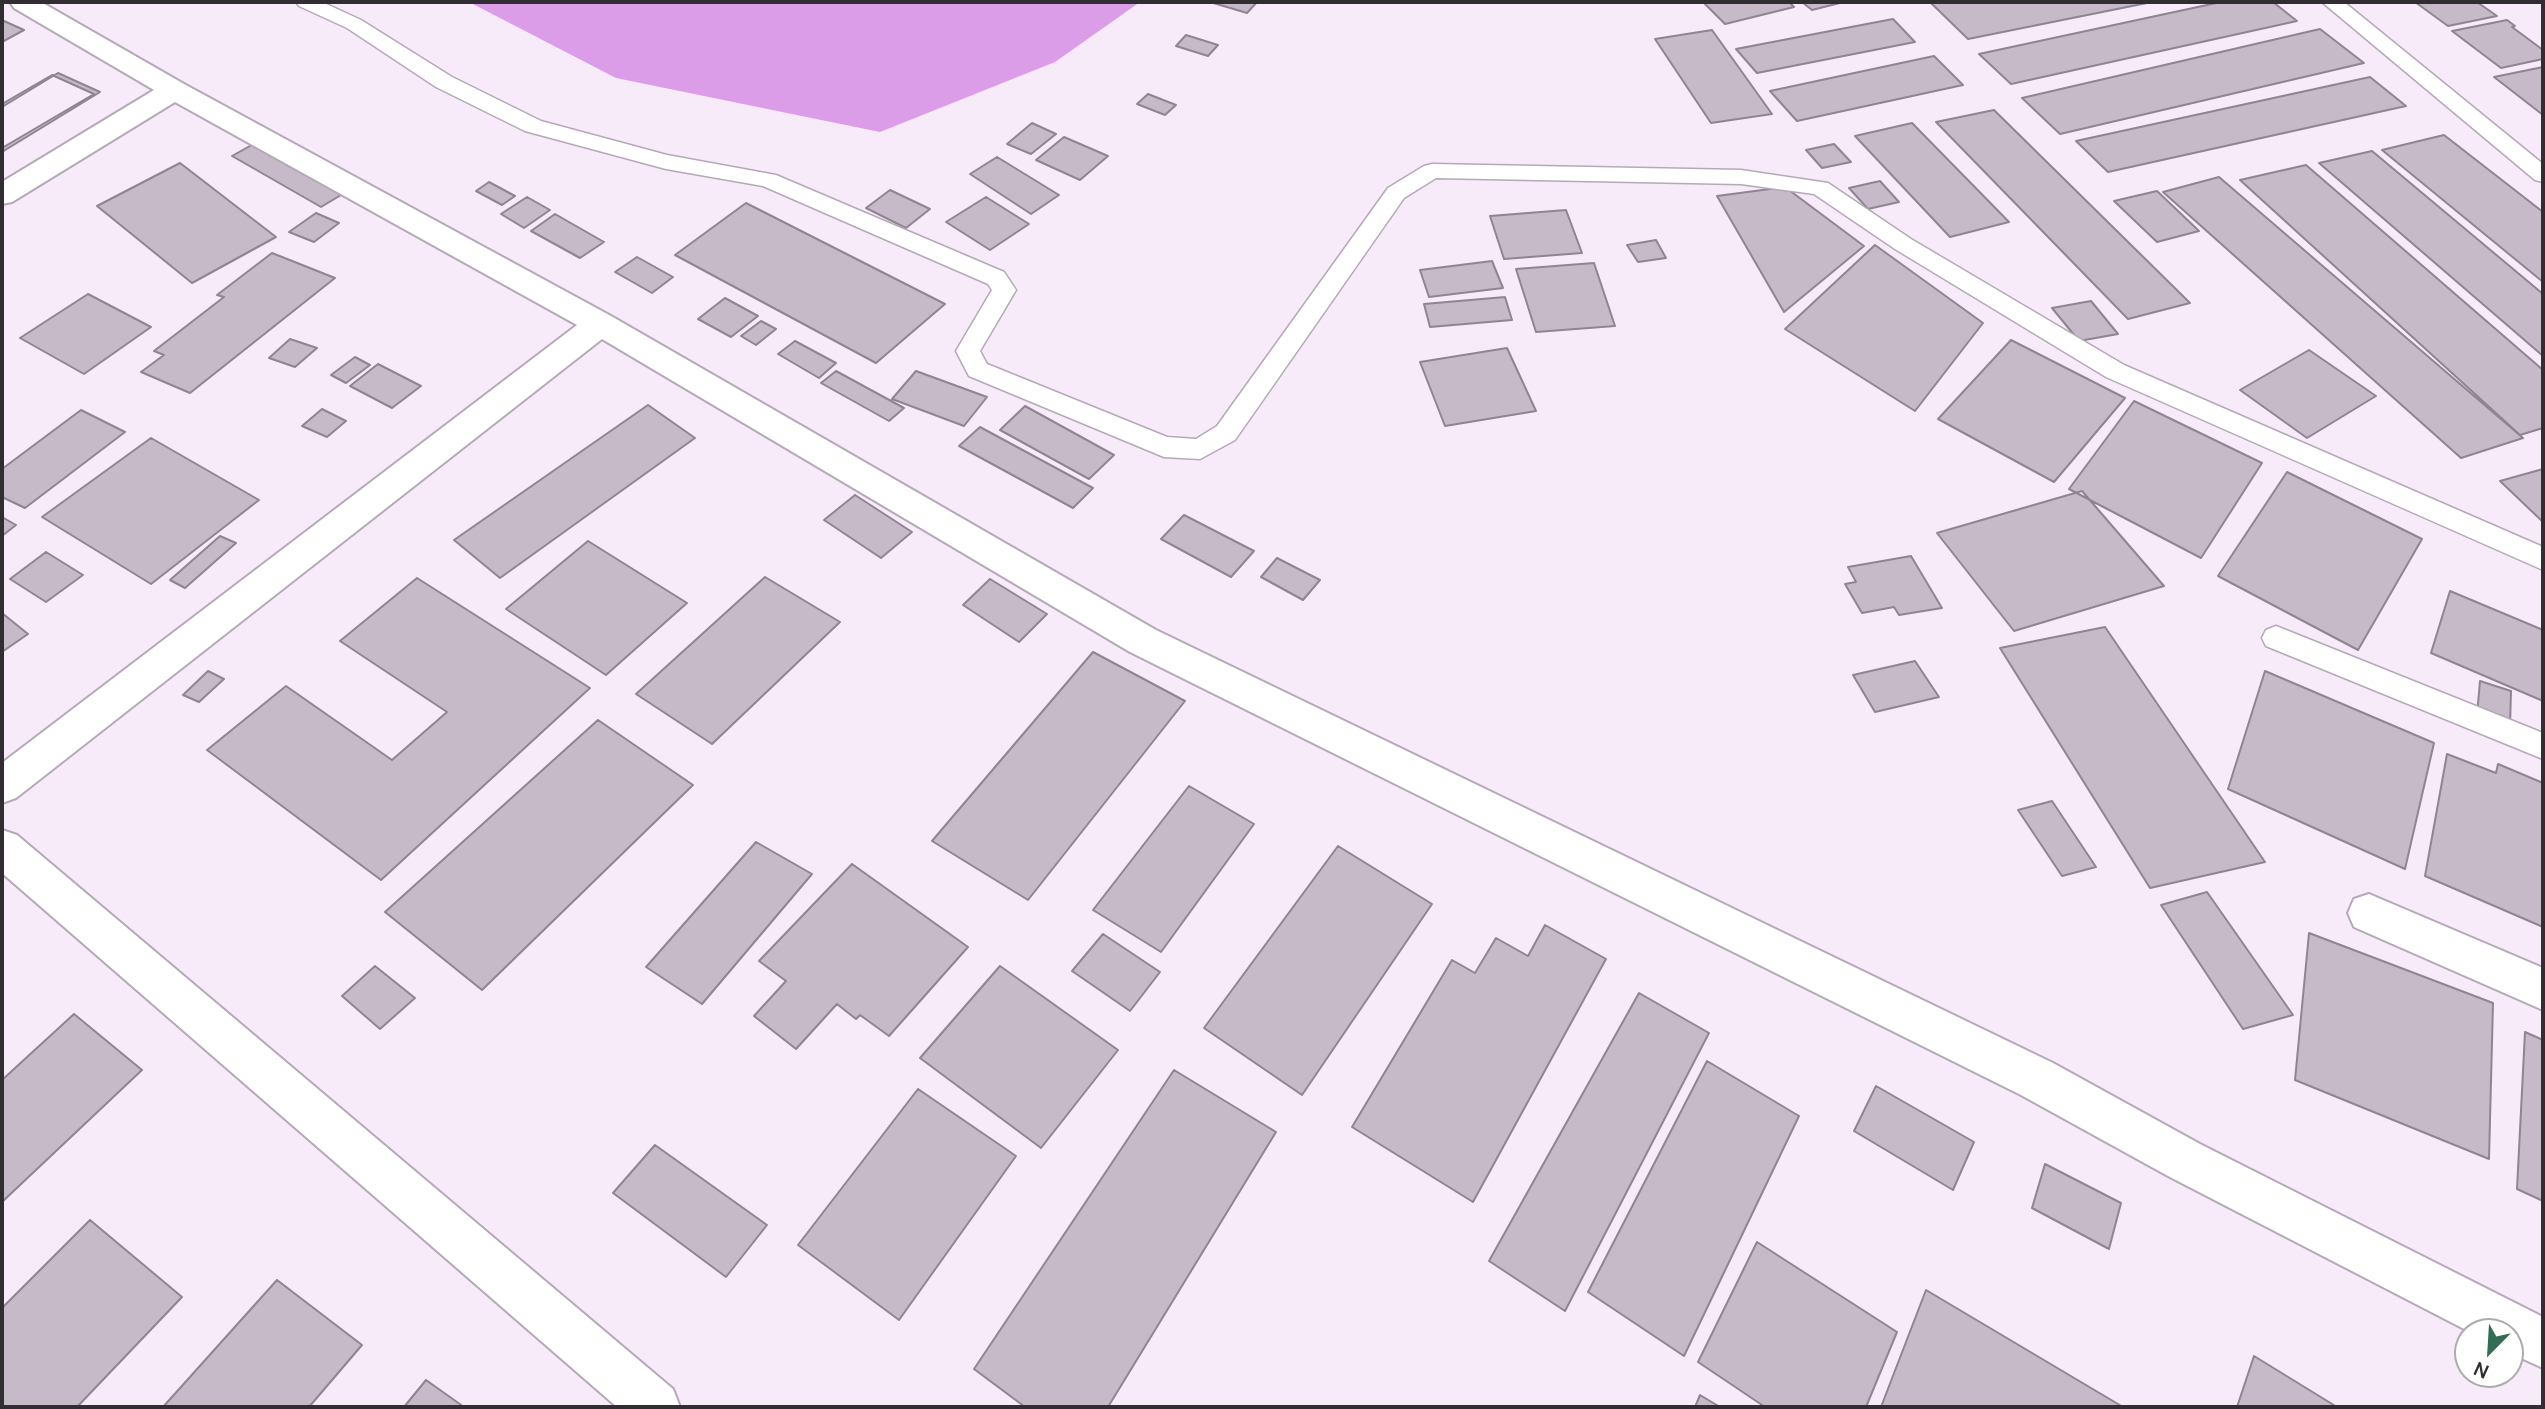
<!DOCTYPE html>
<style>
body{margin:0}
#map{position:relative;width:2545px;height:1409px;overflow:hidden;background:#f7eaf9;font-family:Manrope,sans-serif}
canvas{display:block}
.frame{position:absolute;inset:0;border:4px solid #312d32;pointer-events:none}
.north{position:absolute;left:2454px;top:1318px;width:70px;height:70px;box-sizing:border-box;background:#fff;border:2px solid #adabad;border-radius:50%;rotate:204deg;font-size:19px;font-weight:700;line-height:28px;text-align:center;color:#312d32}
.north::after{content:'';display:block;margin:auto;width:24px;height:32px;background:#336d55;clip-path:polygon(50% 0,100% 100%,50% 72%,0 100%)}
</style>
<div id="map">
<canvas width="2545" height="1409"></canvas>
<div class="frame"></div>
<div class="north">N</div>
</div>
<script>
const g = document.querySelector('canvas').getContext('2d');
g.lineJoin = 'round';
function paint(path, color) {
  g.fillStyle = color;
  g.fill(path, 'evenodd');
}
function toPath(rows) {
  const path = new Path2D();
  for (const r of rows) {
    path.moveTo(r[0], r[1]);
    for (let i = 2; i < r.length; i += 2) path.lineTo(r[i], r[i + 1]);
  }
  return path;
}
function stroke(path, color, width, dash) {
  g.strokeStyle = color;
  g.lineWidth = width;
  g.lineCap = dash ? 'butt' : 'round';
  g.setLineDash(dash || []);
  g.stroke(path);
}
const water = toPath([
 [469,2,1140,2,1055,62,880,132,616,78]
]);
const building = toPath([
 [1210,2,1257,2,1247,13,1210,2],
 [1703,2,1789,2,1794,7,1725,24,1703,2],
 [1802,2,1844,2,1812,10,1802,2],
 [1939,2,2152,2,1968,39,1931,3,1939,2],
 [2221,2,2273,2,2297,21,2011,84,1979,54,2221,2],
 [2415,2,2477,2,2497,16,2448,26,2415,2],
 [1893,19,1915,42,1757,73,1736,49,1893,19],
 [2507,20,2515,26,2512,27,2543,50,2543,59,2501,68,2452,31,2507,20],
 [4,21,24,30,2,42,2,23,4,21],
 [2320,29,2364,63,2060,134,2022,98,2320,29],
 [1712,30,1772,114,1711,123,1655,39,1712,30],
 [1186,35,1218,45,1208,56,1176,46,1186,35],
 [1934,56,1963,85,1797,121,1770,91,1934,56],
 [2543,67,2543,115,2494,77,2543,67],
 [58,73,100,92,2,152,2,107,58,73],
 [52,75,94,94,2,148,2,104,52,75],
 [2370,77,2406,106,2108,172,2076,141,2370,77],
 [1148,94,1176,105,1165,115,1137,104,1148,94],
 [1994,110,2190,303,2128,319,1936,122,1994,110],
 [1032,123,1056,134,1031,154,1007,144,1032,123],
 [1912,123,2009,222,1950,237,1855,136,1912,123],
 [2444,135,2543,212,2543,282,2382,150,2444,135],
 [1064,137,1108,156,1080,180,1036,160,1064,137],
 [257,142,346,192,321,207,232,156,257,142],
 [1834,144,1851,162,1822,168,1806,150,1834,144],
 [2372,151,2543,294,2543,356,2319,163,2372,151],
 [997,157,1059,195,1031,214,970,174,997,157],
 [180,163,276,237,192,283,97,206,180,163],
 [2306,165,2543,370,2543,428,2520,435,2240,180,2306,165],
 [2219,177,2523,438,2461,458,2163,192,2219,177],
 [1880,181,1899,202,1868,209,1849,188,1880,181],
 [489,182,515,196,502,205,476,191,489,182],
 [1785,187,1864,246,1784,312,1717,196,1785,187],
 [890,190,930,209,906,228,866,208,890,190],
 [2157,191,2199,231,2157,242,2114,201,2157,191],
 [527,197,550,210,524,228,501,214,527,197],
 [986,197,1029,224,990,250,946,222,986,197],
 [746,203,945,304,876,363,675,255,746,203],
 [1566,210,1582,253,1504,259,1490,216,1566,210],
 [316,213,339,223,314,242,289,232,316,213],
 [555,214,604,242,580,258,531,231,555,214],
 [1656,240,1666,258,1638,262,1627,245,1656,240],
 [1875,245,1983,323,1915,411,1785,329,1875,245],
 [272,253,335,278,190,393,141,372,164,355,154,351,224,297,217,295,272,253],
 [637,257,673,277,652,293,615,272,637,257],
 [1492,261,1503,288,1429,297,1420,270,1492,261],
 [1594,263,1615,326,1536,332,1516,269,1594,263],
 [88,294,151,327,84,374,20,338,88,294],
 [1505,297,1512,320,1430,327,1424,304,1505,297],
 [725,298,758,316,731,337,698,319,725,298],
 [2091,301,2118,334,2079,341,2052,308,2091,301],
 [761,321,776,329,756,345,741,336,761,321],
 [290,339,317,348,295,367,269,358,290,339],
 [2011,340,2125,398,2054,482,1938,419,2011,340],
 [795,341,836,363,819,378,778,354,795,341],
 [1507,348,1536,411,1445,426,1420,362,1507,348],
 [2309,350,2376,396,2307,438,2240,390,2309,350],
 [355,357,370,365,346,383,331,375,355,357],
 [378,364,421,386,392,408,350,386,378,364],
 [836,371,904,408,889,421,821,383,836,371],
 [916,371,987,397,964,426,892,399,916,371],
 [2134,401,2262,463,2201,558,2069,489,2134,401],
 [648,405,695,438,500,578,454,540,648,405],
 [1025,406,1114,455,1089,479,1000,430,1025,406],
 [322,409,346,421,327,437,302,426,322,409],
 [81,410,125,432,25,508,2,497,2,469,81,410],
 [980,427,1093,488,1073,508,959,446,980,427],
 [151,438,259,500,151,584,42,517,151,438],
 [2543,469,2543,522,2500,481,2543,469],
 [2287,472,2422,539,2358,650,2218,576,2287,472],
 [2082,491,2164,586,2014,631,1937,533,2082,491],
 [855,495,912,532,881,558,824,520,855,495],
 [1184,515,1254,551,1231,577,1161,539,1184,515],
 [2,517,16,525,2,536,2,517],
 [220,536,236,543,185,588,170,580,220,536],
 [588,541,687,603,606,675,506,609,588,541],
 [46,552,83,575,46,602,10,579,46,552],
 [1911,556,1942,608,1899,615,1894,607,1862,613,1845,584,1856,582,1848,567,1911,556],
 [1277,558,1320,580,1303,600,1261,577,1277,558],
 [765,577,840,622,712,744,636,694,765,577],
 [417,578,590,688,381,880,207,750,286,686,392,760,447,712,340,641,417,578],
 [990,579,1047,614,1019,642,963,605,990,579],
 [2450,591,2543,630,2543,701,2431,653,2450,591],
 [2,613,28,634,2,652,2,613],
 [2105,627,2265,862,2150,888,2000,648,2105,627],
 [1093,652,1185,701,1028,900,932,841,1093,652],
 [1915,661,1939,697,1875,712,1853,675,1915,661],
 [208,671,224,679,199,702,183,695,208,671],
 [2265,671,2434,743,2405,869,2228,789,2265,671],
 [2480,681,2511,691,2510,726,2477,715,2480,681],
 [598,720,693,785,482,990,385,912,598,720],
 [2447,754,2496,773,2498,764,2543,783,2543,927,2425,876,2447,754],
 [1189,786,1254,824,1161,952,1093,910,1189,786],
 [2052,801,2096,867,2062,876,2018,810,2052,801],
 [756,842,812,874,702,1004,646,967,756,842],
 [1338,846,1432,904,1302,1095,1204,1028,1338,846],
 [852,864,968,947,889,1036,860,1015,856,1019,837,1004,796,1049,754,1016,786,981,759,961,852,864],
 [2207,892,2293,1015,2243,1029,2161,905,2207,892],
 [1545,925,1606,959,1473,1202,1352,1127,1452,960,1475,973,1496,938,1528,956,1545,925],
 [2309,933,2493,1003,2489,1159,2295,1080,2309,933],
 [1103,934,1160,972,1130,1011,1072,971,1103,934],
 [375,966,415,998,380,1029,342,996,375,966],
 [1000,966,1118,1050,1041,1148,920,1058,1000,966],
 [1639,993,1709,1033,1565,1311,1489,1261,1639,993],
 [74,1014,142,1070,2,1202,2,1080,74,1014],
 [2525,1032,2543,1040,2543,1201,2517,1189,2525,1032],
 [1707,1061,1799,1116,1684,1356,1588,1292,1707,1061],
 [1174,1070,1276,1132,1108,1407,1025,1407,974,1369,1174,1070],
 [1876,1086,1974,1142,1953,1190,1854,1131,1876,1086],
 [918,1089,1016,1156,899,1320,798,1245,918,1089],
 [655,1145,767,1225,726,1277,613,1193,655,1145],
 [2045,1164,2121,1203,2109,1249,2032,1208,2045,1164],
 [90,1220,182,1297,77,1407,2,1407,2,1308,90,1220],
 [1757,1242,1897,1332,1866,1407,1765,1407,1698,1362,1757,1242],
 [277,1280,362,1345,309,1407,163,1407,277,1280],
 [1926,1290,2123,1407,1881,1407,1926,1290],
 [2254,1356,2337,1407,2237,1407,2254,1356],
 [426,1380,464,1407,404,1407,426,1380],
 [1700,1395,1720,1407,1695,1407,1700,1395]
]);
const service = toPath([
 [296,2,322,2,361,20,452,77,541,121,667,155,776,175,1004,272,1016,290,980,351,987,364,1167,437,1196,439,1217,426,1388,188,1424,166,1432,164,1741,170,1828,183,1911,239,2124,365,2543,547,2543,570,2106,377,1895,249,1814,194,1741,184,1436,178,1404,198,1235,440,1200,459,1164,457,969,376,956,351,992,290,988,284,763,186,666,169,525,131,436,87,347,28,299,6,296,2],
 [2322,2,2344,2,2543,164,2543,182,2535,180,2322,2],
 [2276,626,2543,733,2543,759,2266,646,2262,638,2266,630,2276,626]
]);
const minor = toPath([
 [10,2,41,2,184,84,611,316,1156,630,2053,1063,2200,1144,2543,1317,2543,1368,2510,1353,2510,1332,2470,1332,2168,1176,2021,1095,1130,652,602,339,16,798,2,803,2,763,577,325,175,102,12,202,2,204,2,182,154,90,14,8,10,2],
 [2,830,17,835,673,1389,680,1407,617,1407,2,873,2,830],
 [2369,894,2543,968,2543,1010,2354,927,2348,913,2354,899,2369,894]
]);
paint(water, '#db9ce8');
paint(building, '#c6bac9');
stroke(building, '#908492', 2);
stroke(service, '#b5a9b8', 3);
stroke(minor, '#b5a9b8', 4);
paint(service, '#fff');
paint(minor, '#fff');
</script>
